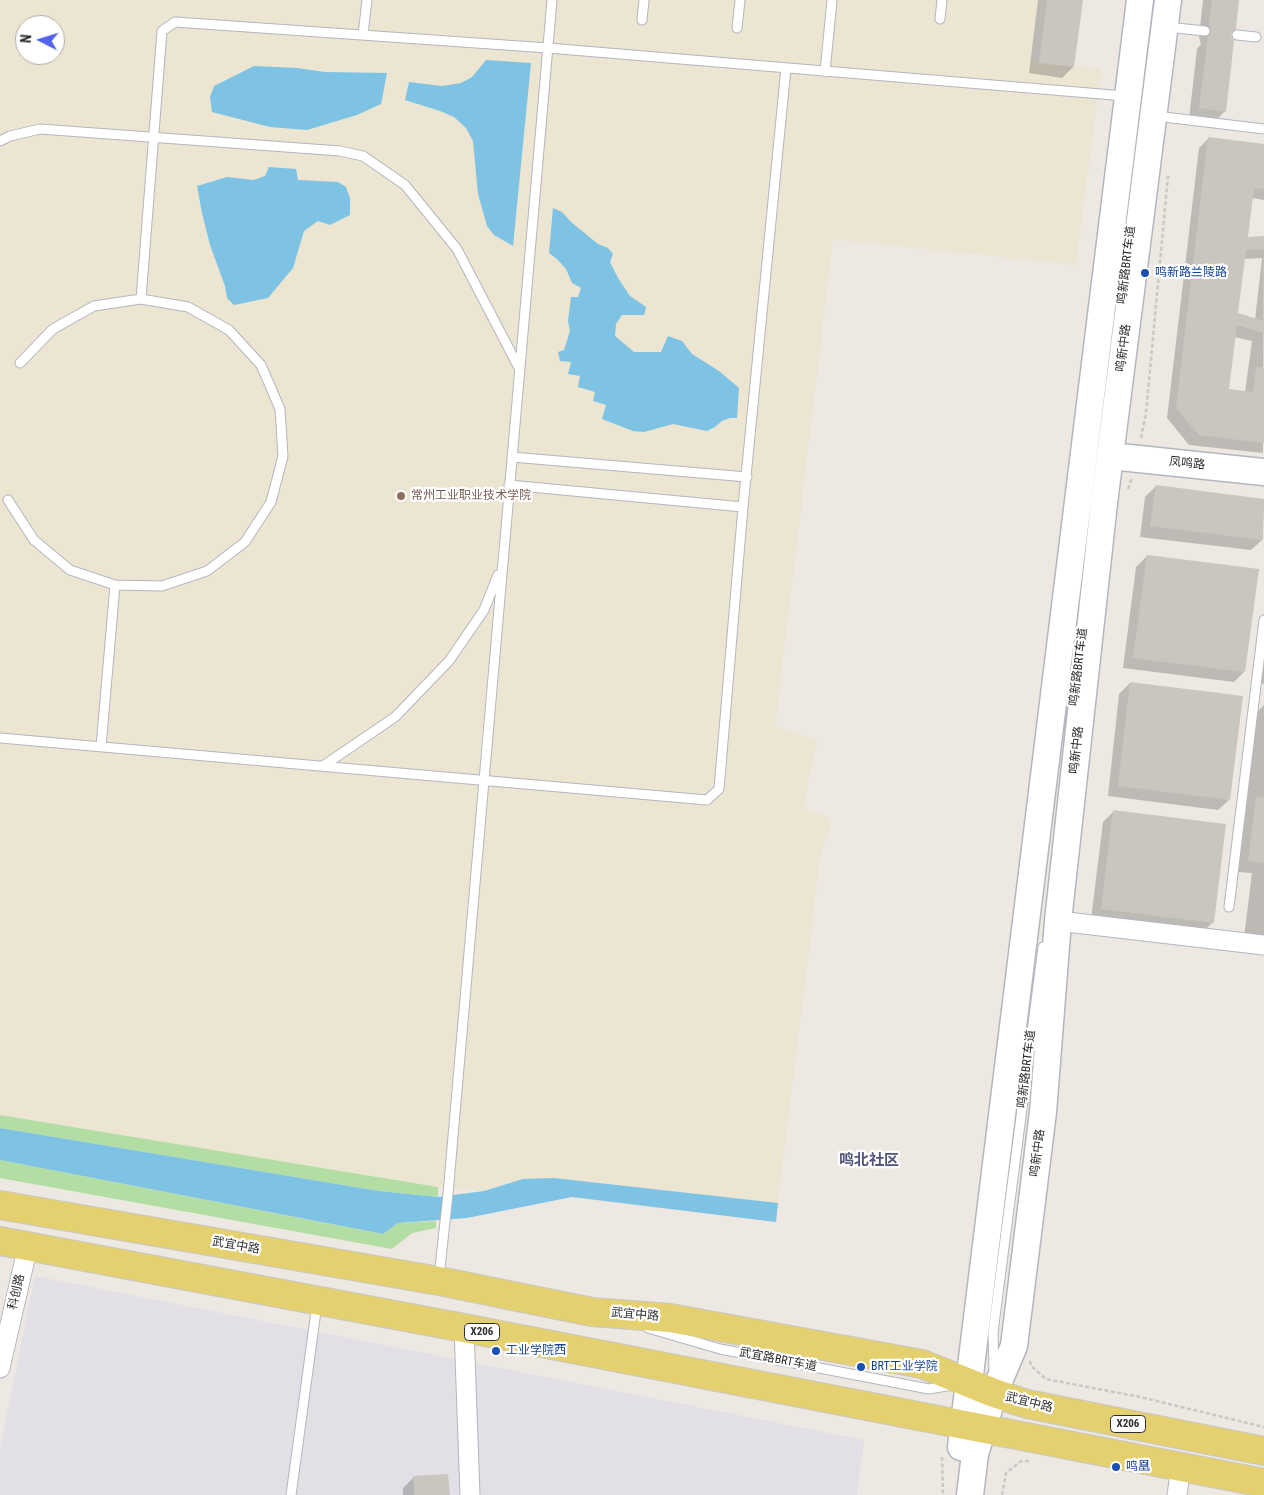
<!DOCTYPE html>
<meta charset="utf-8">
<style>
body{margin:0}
#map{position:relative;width:1264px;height:1495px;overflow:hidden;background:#ede8e1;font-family:"Roboto Condensed",sans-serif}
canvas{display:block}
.north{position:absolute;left:15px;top:15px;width:50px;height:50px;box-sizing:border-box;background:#fff;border:1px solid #ababab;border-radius:50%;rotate:275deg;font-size:14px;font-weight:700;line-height:20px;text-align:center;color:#2d2d2d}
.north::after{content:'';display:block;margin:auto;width:18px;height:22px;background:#5164e9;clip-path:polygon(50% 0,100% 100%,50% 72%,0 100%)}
</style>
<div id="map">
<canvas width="1264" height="1495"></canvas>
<div class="north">N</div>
</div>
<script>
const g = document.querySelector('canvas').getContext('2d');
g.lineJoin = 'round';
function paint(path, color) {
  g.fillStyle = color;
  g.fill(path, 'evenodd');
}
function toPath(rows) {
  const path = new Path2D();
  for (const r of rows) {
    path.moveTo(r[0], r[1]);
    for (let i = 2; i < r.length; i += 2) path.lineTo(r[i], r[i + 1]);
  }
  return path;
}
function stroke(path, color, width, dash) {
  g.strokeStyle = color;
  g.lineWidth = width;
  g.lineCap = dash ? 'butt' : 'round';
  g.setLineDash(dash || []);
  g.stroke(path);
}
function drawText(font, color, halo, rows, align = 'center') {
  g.font = font + ' "Roboto Condensed","Noto Sans SC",sans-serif';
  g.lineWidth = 4.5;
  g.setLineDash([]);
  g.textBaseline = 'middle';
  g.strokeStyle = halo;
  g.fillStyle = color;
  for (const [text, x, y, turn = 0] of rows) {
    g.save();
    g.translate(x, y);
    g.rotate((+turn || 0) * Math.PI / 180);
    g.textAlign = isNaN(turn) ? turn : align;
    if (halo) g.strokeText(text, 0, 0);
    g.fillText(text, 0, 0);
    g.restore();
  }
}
const industrial = toPath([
 [35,1276,864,1440,857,1495,0,1495,0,1448]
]);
const education = toPath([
 [0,0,1038,0,1031,62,1101,69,1076,265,833,239,775,726,817,740,803,809,832,819,820,858,778,1203,554,1178,523,1179,484,1191,438,1187,0,1115],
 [25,25,55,25,55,55,25,55]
]);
const green = toPath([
 [0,1115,438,1187,438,1197,379,1191,0,1128],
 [0,1160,382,1234,398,1223,436,1221,436,1228,412,1233,392,1249,0,1178]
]);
const water = toPath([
 [486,60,531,63,513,246,494,235,487,226,478,194,473,141,466,128,454,117,440,111,405,100,409,82,442,86,461,83,472,77],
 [254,66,297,68,325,72,387,73,381,104,357,115,307,130,270,127,212,112,210,97,214,86],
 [269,167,296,169,298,180,338,182,346,187,350,198,350,215,330,225,318,221,304,231,293,268,268,298,234,305,227,298,225,286,210,245,202,213,197,186,227,177,254,180,265,176],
 [553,208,562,212,571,222,598,244,608,248,613,254,610,262,618,278,630,296,646,307,644,315,622,315,616,324,615,336,634,352,661,352,668,336,682,341,692,354,719,371,739,388,737,418,730,418,722,421,715,427,707,431,673,424,644,432,633,431,602,419,606,405,593,401,595,392,578,387,580,376,568,374,571,362,560,361,558,352,564,350,570,331,568,321,571,297,578,297,581,288,572,283,566,269,557,259,549,253],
 [0,1128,379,1191,438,1197,484,1191,523,1179,554,1178,778,1203,776,1222,572,1197,467,1218,398,1223,383,1234,0,1160]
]);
const shadow = toPath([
 [1038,0,1081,0,1073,67,1062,78,1029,73],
 [1203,0,1238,0,1230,33,1225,111,1214,122,1189,119,1197,49,1201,44,1199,37],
 [1208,139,1264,145,1264,200,1252,198,1247,238,1264,237,1263,453,1189,445,1167,418,1199,148],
 [1262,258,1255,320,1237,314,1244,259],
 [1234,337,1252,341,1245,392,1227,390],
 [1156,486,1264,500,1262,540,1251,550,1140,537,1145,497],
 [1147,556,1244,672,1234,682,1123,668,1136,567],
 [1264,662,1264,684,1261,683],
 [1130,683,1229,800,1218,810,1108,796,1119,694],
 [1264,705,1264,940,1244,937,1252,873,1238,872,1258,711],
 [1114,811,1213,922,1202,933,1091,919,1103,822],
 [413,1478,448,1495,403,1495,403,1488]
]);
const building = toPath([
 [1047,0,1083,0,1074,67,1039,63],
 [1212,0,1239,0,1236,29,1231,34,1232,38,1234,41,1226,112,1199,108,1208,37,1211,32,1209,26],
 [1208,137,1264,144,1264,189,1254,188,1248,237,1264,236,1264,249,1246,250,1238,313,1264,321,1264,333,1237,325,1229,389,1253,392,1256,367,1264,368,1264,443,1199,435,1176,408],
 [1156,485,1264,499,1263,540,1150,526],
 [1147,555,1259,569,1245,672,1133,658],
 [1130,682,1243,696,1230,800,1118,786],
 [1256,797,1264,798,1264,863,1248,861],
 [1113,810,1226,824,1214,923,1101,909],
 [448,1474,450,1495,414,1495,413,1476]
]);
const path = toPath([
 [1141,438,1146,413,1168,176],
 [1128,489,1132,478],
 [1030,1361,1031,1366,1046,1379,1140,1397,1264,1427],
 [942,1457,943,1495],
 [1002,1495,1006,1473,1021,1461,1030,1461]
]);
const lane = toPath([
 [940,19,942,0],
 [642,20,644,0],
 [1167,27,1205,31],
 [737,28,740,0],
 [363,35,367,0],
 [1237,35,1256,37],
 [825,72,832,0],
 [1156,116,1264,129],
 [0,141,10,136,40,129,340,151,363,156,405,185,457,249,519,368],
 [141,299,162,31,175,22,548,48,1125,96],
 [512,457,747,477],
 [509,485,743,507],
 [8,500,34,540,70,570,115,585,162,586,207,571,245,542,271,502,283,456,280,409,261,365,229,330,188,307,141,299,94,306,53,329,20,363],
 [0,738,707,800,719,789,743,507,786,68],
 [101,747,115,585],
 [323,766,395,717,449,661,484,610,498,575],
 [1229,907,1264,620],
 [439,1277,448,1194,552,0],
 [648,1328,720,1349,929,1389,952,1385],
 [994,1373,993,1332,1043,947],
 [291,1495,317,1304]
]);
const street = toPath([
 [1058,921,1264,945],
 [464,1328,470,1495],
 [0,1368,28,1246],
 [1177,1495,1181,1467]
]);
const secondary = toPath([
 [1110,456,1264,472],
 [961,1447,1140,0],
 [970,1495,975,1454,994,1393,1014,1346,1043,1112,1058,921,1104,503,1168,0]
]);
const primary = toPath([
 [0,1205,439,1281,592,1312,670,1318,922,1364,994,1393,1027,1404,1264,1451],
 [0,1241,464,1328,1264,1483]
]);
const markers = [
 [1145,273,5,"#1a4fb4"],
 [401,496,5,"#8d6e63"],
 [496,1351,5,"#1a4fb4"],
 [861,1367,5,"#1a4fb4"],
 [1116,1467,5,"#1a4fb4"]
];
const shields = [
 [482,1332,35],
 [1128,1424,35]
];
const shieldNames = [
 ["X206",482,1332],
 ["X206",1128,1424]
];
const streetNames = [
 ["鸣新路BRT车道",1127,265,-83],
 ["鸣新中路",1124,348,-83],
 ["凤鸣路",1187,464,6],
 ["鸣新路BRT车道",1079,667,-83],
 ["鸣新中路",1077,750,-84],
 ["鸣新路BRT车道",1027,1069,-83],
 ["鸣新中路",1038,1153,-83],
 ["武宜中路",236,1246,10],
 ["科创路",17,1292,-77],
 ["武宜中路",635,1315,5],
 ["武宜路BRT车道",778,1360,11],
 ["武宜中路",1029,1403,14]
];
const transitNames = [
 ["鸣新路兰陵路",1155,273],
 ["工业学院西",506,1351],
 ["BRT工业学院",871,1367],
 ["鸣凰",1126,1467]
];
const educationNames = [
 ["常州工业职业技术学院",411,496]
];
const quarterNames = [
 ["鸣北社区",869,1161]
];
paint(industrial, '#e2e0e6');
paint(education, '#ece5d2');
paint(green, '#b3dea3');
paint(water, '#7ec3e4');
paint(shadow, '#0003');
paint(building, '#c9c6bf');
stroke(lane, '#b4b6bf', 11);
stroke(street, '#b4b6bf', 21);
stroke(secondary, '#b4b6bf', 29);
stroke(primary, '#c8c8c8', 30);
stroke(path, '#c8c8c8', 2.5, [4, 2.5]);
stroke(lane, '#fff', 9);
stroke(street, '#fff', 19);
stroke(secondary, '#fff', 26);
stroke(primary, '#e4d06e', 28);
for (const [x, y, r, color] of markers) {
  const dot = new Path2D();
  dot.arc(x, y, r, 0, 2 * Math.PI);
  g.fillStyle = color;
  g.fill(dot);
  stroke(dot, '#fff', 2);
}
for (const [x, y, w] of shields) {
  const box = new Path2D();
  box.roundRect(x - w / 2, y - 8.5, w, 17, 4);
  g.fillStyle = '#fff';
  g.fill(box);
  stroke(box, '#2d2d2d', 1);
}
drawText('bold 11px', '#2d2d2d', null, shieldNames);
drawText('12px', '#2d2d2d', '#fff', streetNames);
drawText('12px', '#164399', '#fff', transitNames, 'left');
drawText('12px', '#785e54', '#fff', educationNames, 'left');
drawText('bold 15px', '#51557a', '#fff', quarterNames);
</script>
